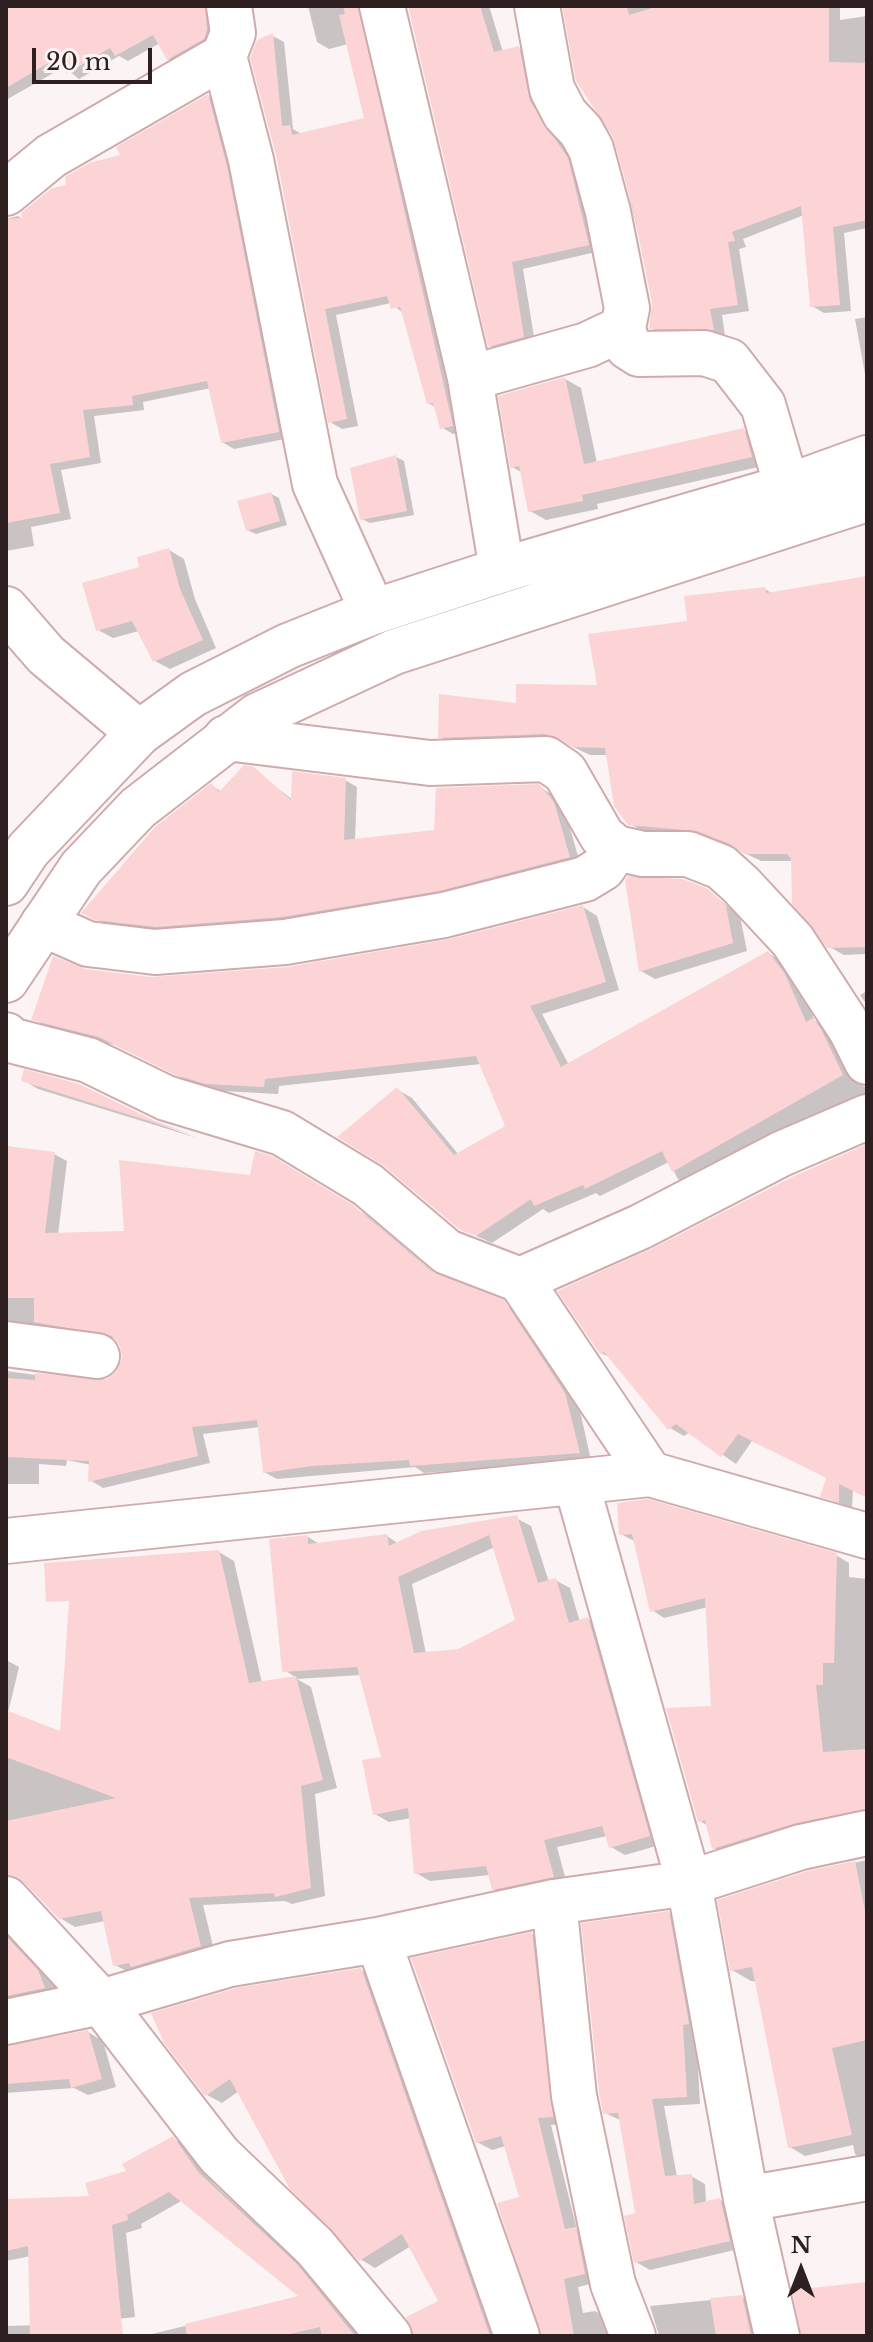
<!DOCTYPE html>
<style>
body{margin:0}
#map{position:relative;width:873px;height:2342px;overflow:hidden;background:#fcf4f4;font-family:"Libre Baskerville",serif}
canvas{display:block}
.frame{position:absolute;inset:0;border:8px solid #2e2021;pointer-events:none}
.north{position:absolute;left:761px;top:2230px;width:80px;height:80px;-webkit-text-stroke:6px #fcf4f4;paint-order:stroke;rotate:0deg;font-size:22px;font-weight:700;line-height:32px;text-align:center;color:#2e2021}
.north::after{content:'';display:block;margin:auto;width:28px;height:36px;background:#2e2021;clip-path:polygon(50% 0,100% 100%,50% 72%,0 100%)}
.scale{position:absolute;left:32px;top:48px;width:120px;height:36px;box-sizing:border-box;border:4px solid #2e2021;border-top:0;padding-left:10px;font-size:24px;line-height:28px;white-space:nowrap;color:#2e2021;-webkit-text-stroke:6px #fcf4f4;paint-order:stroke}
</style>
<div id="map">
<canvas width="873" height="2342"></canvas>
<div class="frame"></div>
<div class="north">N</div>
<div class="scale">20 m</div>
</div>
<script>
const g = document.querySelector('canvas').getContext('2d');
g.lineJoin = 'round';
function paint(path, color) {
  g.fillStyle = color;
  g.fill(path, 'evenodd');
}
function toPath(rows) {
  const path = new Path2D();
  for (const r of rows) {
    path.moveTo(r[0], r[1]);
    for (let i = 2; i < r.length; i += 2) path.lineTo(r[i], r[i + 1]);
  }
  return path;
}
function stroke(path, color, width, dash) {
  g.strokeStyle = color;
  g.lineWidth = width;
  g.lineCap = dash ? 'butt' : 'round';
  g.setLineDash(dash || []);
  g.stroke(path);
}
const shadow = toPath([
 [6,6,217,6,218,37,180,65,168,59,160,43,128,61,119,56,79,79,64,67,6,100],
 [308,6,370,6,464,432,453,434,441,427,437,408,428,403,404,314,391,303,336,315,358,426,342,429,330,422,277,155,273,36,284,42,293,129,303,135,367,119,348,44,329,49,317,42],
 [410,6,489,6,503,52,518,48,530,55,579,167,600,251,523,269,535,343,502,352,490,346],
 [564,6,840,6,840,20,867,16,867,228,844,233,851,311,824,313,812,306,804,215,743,239,746,247,739,249,749,311,722,315,725,336,663,335,651,328,654,303,617,142],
 [208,96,219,103,290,438,234,449,222,442,211,388,143,402,144,410,94,416,101,463,61,470,71,519,31,527,34,546,6,551,6,219,18,216,30,223],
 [867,317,867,385,855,319],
 [565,379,581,388,597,463,743,430,759,439,767,465,597,504,598,509,546,520,530,511,521,472,512,467],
 [396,457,404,461,414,515,370,523,362,519],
 [271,494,279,498,287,525,256,534,247,530],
 [169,550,184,559,195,599,216,648,170,669,155,661,139,631,113,638,98,630],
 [867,578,867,954,844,955,828,946,793,861,761,861,713,838,644,832,629,823,608,755,590,755,561,741,454,745,440,737,518,705,600,687,689,622,765,589,773,594],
 [253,769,293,800,345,780,357,787,355,841,436,831,538,786,551,794,565,811,580,863,452,896,295,923,169,933,109,925,95,919,211,785,222,792],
 [707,890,740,916,747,951,655,979,641,971],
 [583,907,597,916,619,990,542,1014,569,1065,768,953,782,961,799,984,815,1021,828,1029,859,1084,867,1088,867,1103,692,1187,678,1179,669,1162,600,1196,596,1193,549,1213,543,1209,492,1243,461,1229,398,1090,412,1098,459,1155,508,1127,481,1064,279,1086,278,1094,222,1091,191,1082,115,1045,48,1027,34,1019,84,971,152,979,287,969,450,941],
 [867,991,867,1005,860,995],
 [23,1080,154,1122,197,1138,38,1089],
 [6,1146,54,1154,67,1161,58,1235,126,1233,251,1177,271,1158,366,1215,439,1277,516,1310,578,1402,591,1460,424,1473,415,1467,277,1479,264,1472,260,1427,203,1434,210,1463,103,1488,90,1480,91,1465,67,1460,66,1466,39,1464,39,1484,6,1484,6,1371,95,1383,107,1381,118,1373,124,1360,122,1346,116,1338,23,1325,6,1330],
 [867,1146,867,1497,853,1490,852,1508,822,1496,828,1478,752,1441,736,1464,690,1432,684,1436,670,1428,613,1359,601,1353,652,1251],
 [619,1504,836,1555,849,1563,849,1577,867,1579,867,1818,726,1855,714,1848,708,1826,700,1821,713,1708,708,1607,664,1618,652,1610,634,1541,621,1534],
 [516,1518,531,1526,549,1582,555,1580,570,1588,580,1622,588,1619,602,1627,663,1844,625,1855,611,1847,607,1836,557,1847,567,1884,508,1897,493,1889,490,1875,430,1881,416,1873,411,1818,389,1822,375,1814,383,1758,361,1675,297,1679,311,1687,337,1788,315,1794,325,1896,292,1904,285,1901,203,1905,215,1954,130,1973,115,1965,105,1921,75,1927,60,1918,24,1882,6,1887,6,1660,19,1667,8,1713,62,1734,219,1552,234,1561,262,1683,297,1678,284,1670,308,1537,321,1545,387,1536,399,1544],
 [495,1547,517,1621,458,1651,426,1654,412,1584],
 [867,1860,867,2002,751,1981,732,1970,808,1873],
 [668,1913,682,1921,696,2032,700,2104,664,2106,677,2177,691,2176,705,2184,706,2203,720,2200,734,2208,743,2248,650,2270,636,2262,638,2215,622,2121,605,2113],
 [6,1927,52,1981,58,1996,6,2010],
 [532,1934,546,1943,567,2124,551,2125,577,2230,590,2238,599,2282,578,2287,583,2313,595,2311,611,2320,617,2336,542,2336,521,2198,506,2146,492,2150,477,2142],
 [361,1970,376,1979,501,2336,415,2336,441,2302,411,2246,375,2268,360,2259,239,2091,222,2103,207,2095],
 [867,2027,867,2161,855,2154,853,2145,805,2156,790,2147,770,2042],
 [88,2032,103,2041,116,2087,88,2095,74,2088,6,2093,6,2048],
 [172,2138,188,2147,214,2184,312,2275,362,2336,144,2336,303,2297,183,2200,141,2224,142,2228,126,2233,135,2317,47,2327,58,2336,6,2336,6,2326,43,2325,31,2256,6,2261,6,2208,91,2198],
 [742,2297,757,2305,765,2336,659,2336,650,2306]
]);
const building = toPath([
 [6,6,205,6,207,30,204,39,167,60,153,35,115,56,110,48,66,74,57,58,6,88],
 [343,6,358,6,453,426,440,429,433,403,427,404,400,307,391,309,387,296,325,309,347,419,328,423,276,155,250,58,257,40,273,33,282,126,290,125,292,135,364,118,339,15,345,14],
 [408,6,480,6,494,52,519,46,530,101,568,158,589,245,512,262,524,337,488,347],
 [562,6,627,6,629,15,659,6,829,6,829,62,867,63,867,220,833,227,840,305,810,307,801,206,732,232,735,241,728,242,738,305,710,309,714,330,649,329,652,303,632,205,613,137,576,81],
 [208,94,227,166,279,432,221,443,207,381,132,396,133,405,83,410,90,457,50,464,60,513,6,523,6,219,22,218,21,213,52,188,66,185,65,177,89,163,120,155,116,147],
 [565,377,584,464,744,428,752,457,582,495,583,501,528,512,519,466,510,468,498,396],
 [396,455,407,511,360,520,350,468],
 [271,492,280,521,246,531,237,501],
 [169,548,180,589,203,640,153,662,132,621,96,631,82,583,139,567,137,557],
 [867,576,867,947,827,948,792,904,791,859,787,854,744,854,730,844,697,831,628,825,614,806,605,748,573,747,545,734,438,738,439,694,516,703,516,684,597,685,588,634,687,621,684,596,765,587,766,593],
 [244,765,254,767,291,800,292,771,346,778,344,840,434,830,436,788,539,784,554,802,570,857,439,891,282,917,156,927,95,920,81,913,155,827,211,783,219,792],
 [628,876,683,879,708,889,726,906,733,943,639,972,625,880],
 [583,905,606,982,530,1006,561,1067,768,951,785,974,806,1022,813,1018,821,1029,843,1075,672,1172,662,1151,585,1189,583,1185,534,1206,531,1199,476,1236,460,1230,384,1166,337,1137,397,1087,454,1155,505,1126,476,1056,265,1079,264,1087,206,1084,175,1075,99,1037,31,1020,53,956,85,969,152,977,287,967,450,939],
 [24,1069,79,1084,155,1121,197,1136,21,1081],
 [867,1144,867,1498,839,1484,839,1502,820,1497,826,1478,738,1434,721,1457,676,1424,668,1430,604,1352,600,1354,557,1291,651,1249,792,1177],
 [6,1146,55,1152,45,1233,124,1231,119,1160,250,1175,255,1151,272,1156,353,1205,431,1271,504,1300,565,1393,580,1453,410,1466,409,1460,312,1466,263,1473,257,1420,192,1427,198,1456,88,1482,89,1461,6,1457,6,1378,35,1380,35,1373,106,1379,116,1372,122,1358,120,1346,112,1336,34,1322,34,1298,6,1298],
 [648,1499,837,1553,834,1663,823,1663,823,1685,816,1685,823,1752,867,1749,867,1809,796,1823,712,1849,705,1820,698,1822,666,1708,711,1706,705,1598,650,1612,632,1534,619,1535,617,1503],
 [517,1515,538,1583,556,1578,569,1623,588,1617,650,1836,609,1848,602,1826,544,1840,554,1877,492,1890,486,1866,414,1874,408,1808,373,1815,362,1760,381,1757,357,1667,282,1672,269,1539,308,1535,308,1544,387,1534,389,1546,421,1531],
 [489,1535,515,1620,458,1649,414,1653,398,1577],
 [219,1550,249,1683,296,1676,323,1780,301,1786,311,1888,275,1897,274,1893,189,1898,201,1946,131,1967,129,1963,113,1966,101,1911,59,1919,24,1882,6,1875,6,1821,116,1798,6,1757,6,1710,60,1731,69,1601,46,1602,44,1563],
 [855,1861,867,1921,867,2040,832,2048,852,2135,788,2148,752,1967,730,1971,717,1900,807,1871],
 [669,1911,689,2024,683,2025,687,2097,652,2099,665,2176,692,2174,694,2204,720,2198,730,2241,634,2263,624,2216,635,2213,618,2113,603,2114,599,2092,581,1923],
 [532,1932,553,2117,538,2118,565,2229,576,2227,585,2274,564,2279,574,2336,541,2336,497,2203,519,2197,501,2136,476,2143,411,1958],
 [6,1936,38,1970,45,1988,6,1996],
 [361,1968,490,2336,413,2336,406,2317,438,2301,402,2234,359,2261,290,2189,230,2079,205,2096,164,2043,151,2013,236,1988],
 [88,2030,102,2079,71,2088,69,2079,6,2084,6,2046],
 [173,2136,199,2173,297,2264,355,2336,322,2336,320,2327,281,2336,187,2336,185,2324,298,2296,169,2192,127,2215,128,2220,112,2225,123,2336,30,2336,28,2246,6,2251,6,2199,89,2196,85,2183,126,2171,122,2164],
 [867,2282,867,2336,801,2336,792,2290],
 [742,2295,751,2336,716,2336,710,2298]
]);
const minor = toPath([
 [229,6,233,33,224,56,251,160,315,484,373,612],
 [382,6,470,378,502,570],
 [537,6,552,89,565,114,581,131,591,149,608,212,627,308,623,328,628,347,639,354,704,353,729,361,763,405,787,487],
 [6,193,51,156,224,56],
 [470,378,587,345,623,328],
 [6,609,46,655,139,733],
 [226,738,430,763,546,759,565,772,602,836,616,848,643,854,688,854,721,867,741,885,793,941,851,1030,867,1062],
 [43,924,88,944,155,952,285,942,444,915,585,879,603,868,616,848],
 [6,1035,10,1040,88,1060,166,1098,282,1133,368,1185,447,1252,520,1280,650,1474],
 [520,1280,640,1227,781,1154,867,1117],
 [6,1344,97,1356],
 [576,1482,689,1883,746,2199,777,2336],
 [6,1541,650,1474,867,1536],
 [6,1899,101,2002,219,2155,315,2247,389,2336],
 [554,1902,574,2096,613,2284,633,2336],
 [378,1940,517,2336],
 [6,2022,101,2002,230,1964,378,1940,554,1902,689,1883,801,1847,867,1833],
 [746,2199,867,2178]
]);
const major = toPath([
 [6,883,28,850,139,733,193,694,288,646,373,612,502,570,787,487,867,458],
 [6,980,81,868,138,808,257,716,394,652,867,499]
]);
paint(shadow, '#0003');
paint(building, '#fcd4d6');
stroke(minor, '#cfabad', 48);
stroke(major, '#cfabad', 48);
stroke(minor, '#fff', 44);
stroke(major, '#fff', 44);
</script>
